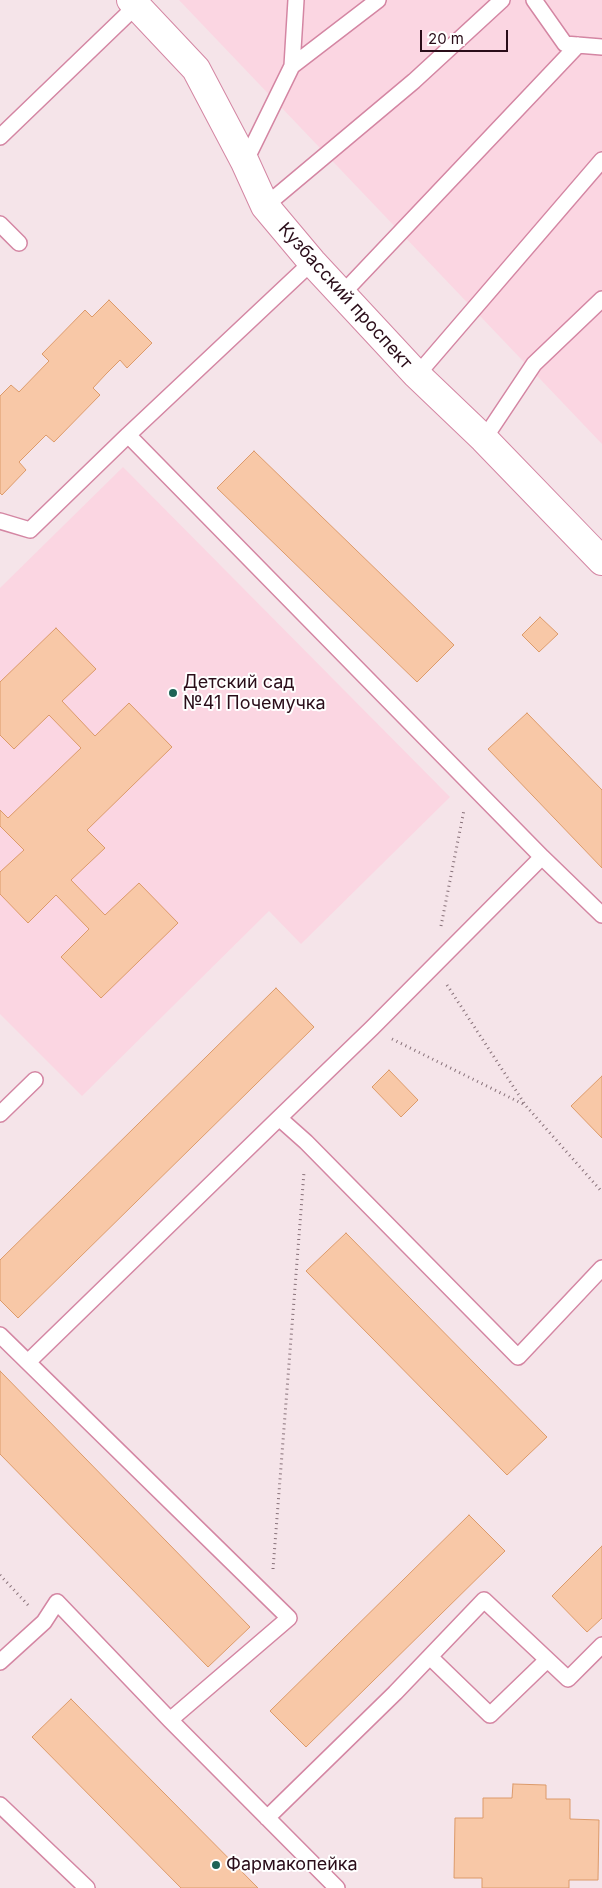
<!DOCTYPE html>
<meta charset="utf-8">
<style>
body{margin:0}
#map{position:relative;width:602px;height:1888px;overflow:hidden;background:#f5e4e9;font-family:Inter,sans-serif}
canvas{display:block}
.scale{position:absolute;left:420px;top:30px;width:88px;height:22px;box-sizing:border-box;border:2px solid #2a0d19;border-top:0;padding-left:6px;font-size:15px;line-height:18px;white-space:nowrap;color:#2a0d19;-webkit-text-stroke:4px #fff;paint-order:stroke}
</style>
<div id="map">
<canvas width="602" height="1888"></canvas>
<div class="scale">20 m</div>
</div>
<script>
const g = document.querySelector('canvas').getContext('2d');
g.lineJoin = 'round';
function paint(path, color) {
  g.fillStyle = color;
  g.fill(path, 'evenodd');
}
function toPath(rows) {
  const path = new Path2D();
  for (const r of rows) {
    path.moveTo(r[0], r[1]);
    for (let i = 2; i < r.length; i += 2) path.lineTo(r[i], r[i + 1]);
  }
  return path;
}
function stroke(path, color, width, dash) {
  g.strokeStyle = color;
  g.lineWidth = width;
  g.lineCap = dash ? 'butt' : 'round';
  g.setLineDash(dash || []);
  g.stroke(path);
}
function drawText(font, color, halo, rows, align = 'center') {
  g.font = font + ' Inter,sans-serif';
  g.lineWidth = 4;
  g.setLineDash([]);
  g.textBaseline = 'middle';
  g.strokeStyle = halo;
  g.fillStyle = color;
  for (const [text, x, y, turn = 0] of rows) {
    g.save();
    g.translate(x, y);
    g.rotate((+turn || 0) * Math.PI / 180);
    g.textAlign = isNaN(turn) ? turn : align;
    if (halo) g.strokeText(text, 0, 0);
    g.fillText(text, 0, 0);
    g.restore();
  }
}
const built = toPath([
 [179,0,602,0,602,444],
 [123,467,450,797,301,944,269,911,82,1096,0,1014,0,588]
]);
const building = toPath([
 [109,300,152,343,127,368,120,360,106,374,93,388,100,395,54,442,46,435,19,462,26,470,2,495,0,493,0,396,11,385,19,392,49,361,42,354,85,310,92,317,109,300],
 [254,451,454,645,417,682,217,488,254,451],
 [540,617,558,634,539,652,522,635,540,617],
 [56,628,96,669,62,701,95,736,129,703,172,747,87,830,105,848,71,880,105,915,139,883,178,923,101,998,61,957,89,929,56,895,28,923,0,894,0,872,24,850,0,826,0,810,8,818,81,748,49,715,14,749,0,735,0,682,56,628],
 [527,713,602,790,602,868,488,749,527,713],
 [276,988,314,1027,18,1318,0,1300,0,1260,276,988],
 [389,1070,418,1100,401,1117,372,1087,389,1070],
 [602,1076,602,1138,571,1106,602,1076],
 [346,1233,547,1437,507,1475,306,1271,346,1233],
 [0,1371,250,1627,208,1667,0,1454,0,1371],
 [469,1515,505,1551,306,1747,270,1711,469,1515],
 [602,1546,602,1618,587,1632,552,1596,602,1546],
 [71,1699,258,1888,181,1888,32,1737,71,1699],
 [513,1784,546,1785,546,1799,570,1799,570,1819,599,1820,598,1880,569,1880,569,1888,482,1888,482,1878,454,1878,455,1818,483,1818,483,1798,512,1798,513,1784]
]);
const path = toPath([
 [441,926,464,810],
 [447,985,526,1106,602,1192],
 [392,1039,525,1105],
 [273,1569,304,1172],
 [0,1575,29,1606]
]);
const service = toPath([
 [534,0,565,44,602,47],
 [292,66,378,0],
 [0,137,136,6],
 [245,162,292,66,296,0],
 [265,206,414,81,502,0],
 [0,224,19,243],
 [342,294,578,45],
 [417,375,602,160],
 [128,435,312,262],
 [484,439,534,364,602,299],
 [0,521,30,530,128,435,542,857,372,1028,279,1118,306,1142,518,1357,602,1268],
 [542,857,602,915],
 [0,1114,35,1080],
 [0,1335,289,1618,170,1720],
 [28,1362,279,1118],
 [430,1657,490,1715,547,1660],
 [0,1662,44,1622,57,1602,170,1720,337,1888],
 [0,1805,87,1888],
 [267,1818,395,1693,484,1600,568,1679,602,1645]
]);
const tertiary = toPath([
 [131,0,196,69,245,162,265,206,312,262,417,375,484,439,602,561]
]);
const markers = [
 [173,693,5,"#1e6355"],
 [216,1865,5,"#1e6355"]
];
const streetNames = [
 ["Кузбасский проспект",345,296,48]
];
const poiNames = [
 ["Детский сад",183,683],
 ["№41 Почемучка",183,704],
 ["Фармакопейка",226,1865]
];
paint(built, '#fbd6e2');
paint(building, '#f8c8a7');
stroke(building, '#dc9a6a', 1);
stroke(service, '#d486a3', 18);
stroke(tertiary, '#d486a3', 30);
stroke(path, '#887179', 3, [1, 4]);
stroke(service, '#fff', 15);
stroke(tertiary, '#fff', 28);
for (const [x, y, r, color] of markers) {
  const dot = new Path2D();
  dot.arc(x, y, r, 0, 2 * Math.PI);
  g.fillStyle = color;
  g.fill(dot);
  stroke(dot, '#fff', 2);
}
drawText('18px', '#2a0d19', '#fff', streetNames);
drawText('18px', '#2a0d19', '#fff', poiNames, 'left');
</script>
